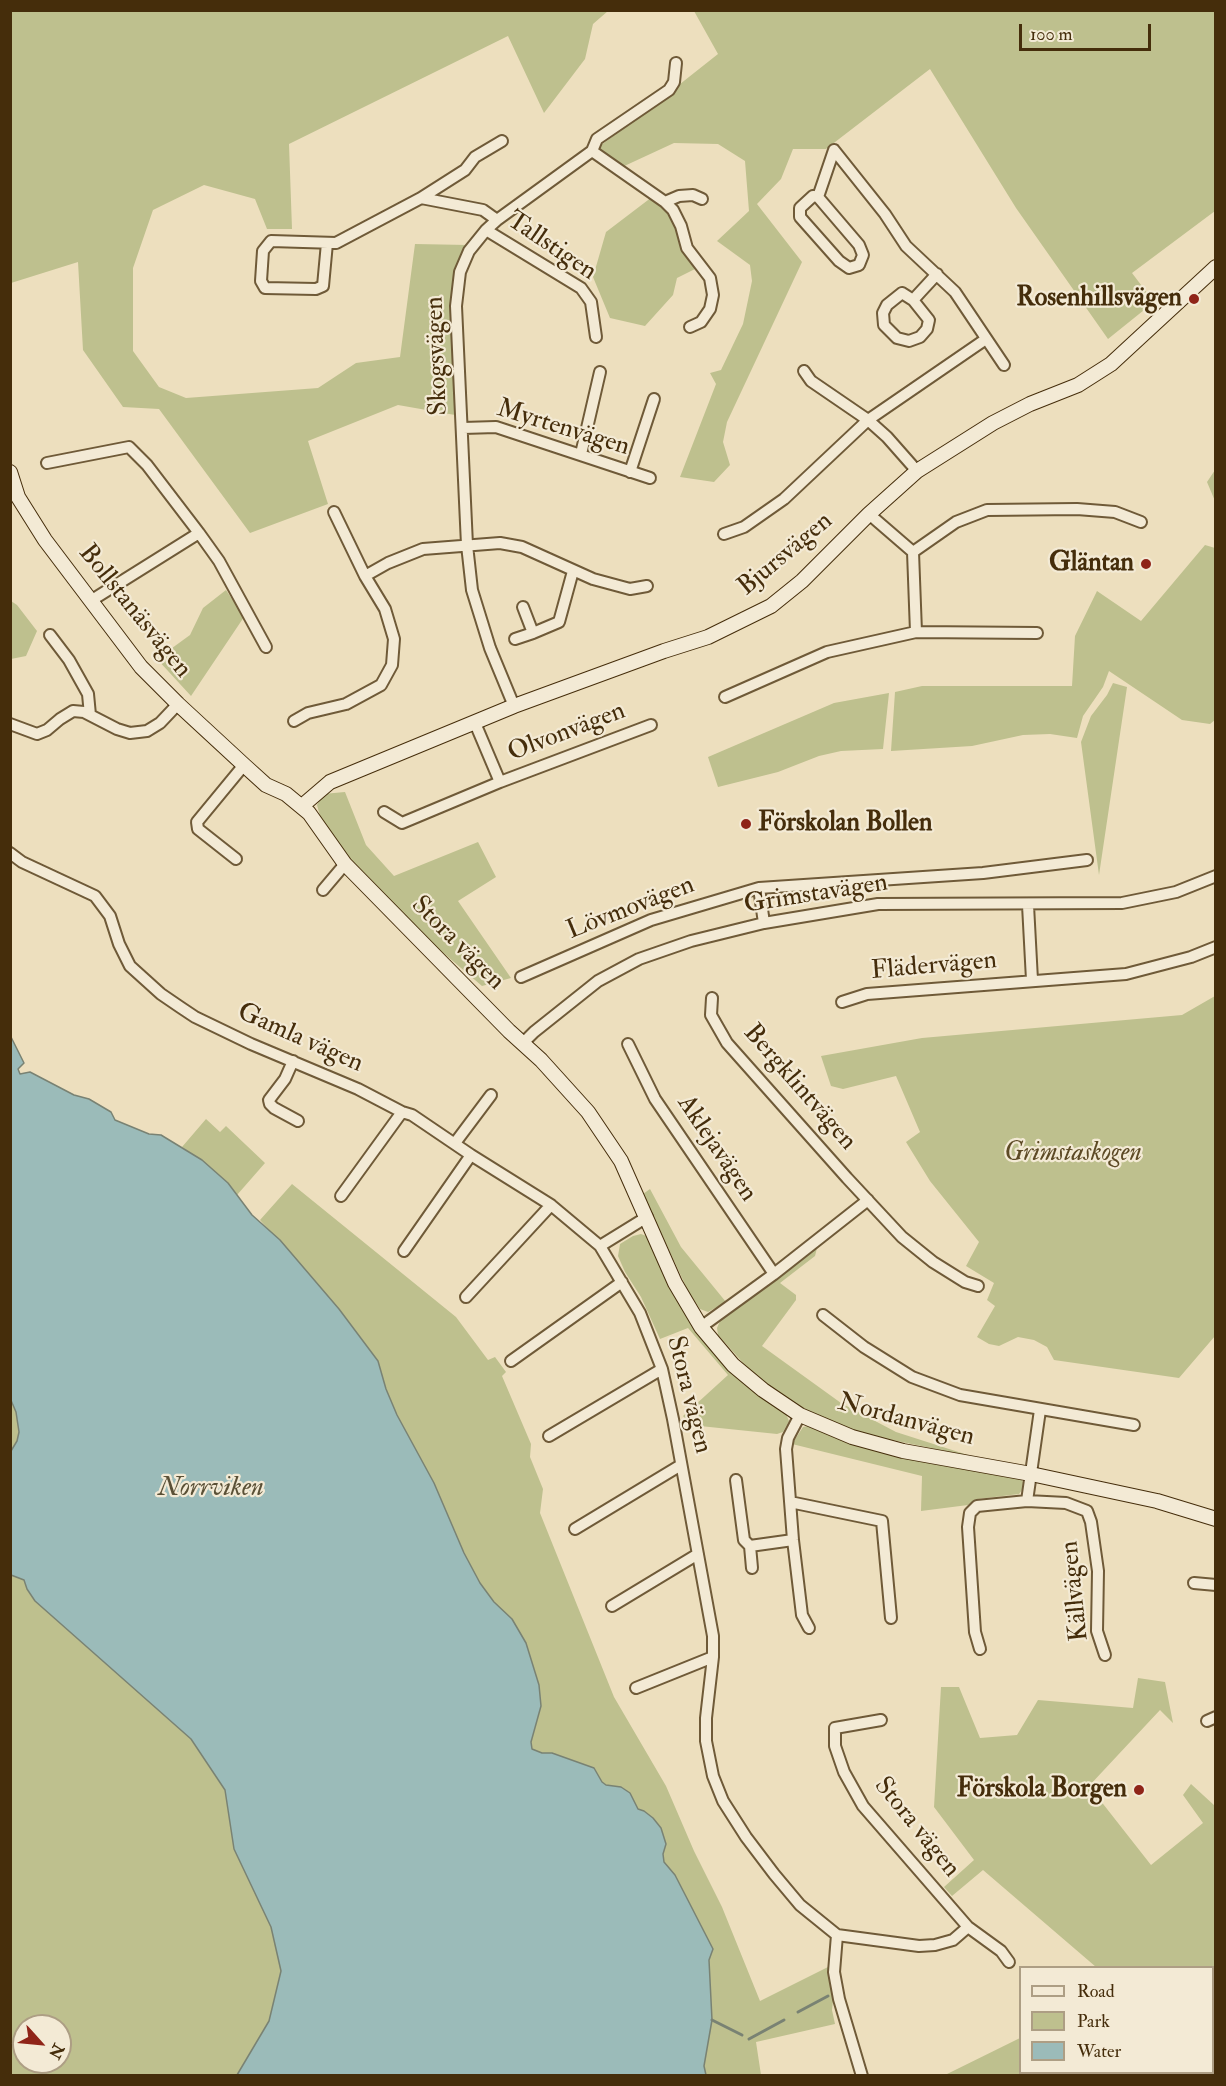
<!DOCTYPE html>
<meta charset="utf-8">
<style>
body{margin:0}
#map{position:relative;width:1226px;height:2086px;overflow:hidden;background:#eddfbe;font-family:"IM FELL Double Pica",serif}
canvas{display:block}
.frame{position:absolute;inset:0;border:12px solid #452d0b;pointer-events:none}
.legend{position:absolute;left:1019px;top:1966px;width:195px;height:108px;box-sizing:border-box;background:#f3ead5;border:2px solid #ad9e84;margin:0;padding:8px 10px;list-style:none;font-size:18px;color:#452d0b}
.legend li{display:flex;align-items:center;gap:12px;height:30px}
.legend b{width:30px;border:2px solid #ad9e84}
.north{position:absolute;left:12px;top:2014px;width:60px;height:60px;box-sizing:border-box;background:#f3ead5;border:2px solid #ad9e84;border-radius:50%;rotate:117deg;font-size:16px;font-weight:700;line-height:24px;text-align:center;color:#452d0b}
.north::after{content:'';display:block;margin:auto;width:21px;height:27px;background:#8f2418;clip-path:polygon(50% 0,100% 100%,50% 72%,0 100%)}
.scale{position:absolute;left:1019px;top:24px;width:132px;height:27px;box-sizing:border-box;border:3px solid #452d0b;border-top:0;padding-left:8px;font-size:18px;line-height:21px;white-space:nowrap;color:#452d0b;-webkit-text-stroke:4px #f3ead5;paint-order:stroke}
</style>
<div id="map">
<canvas width="1226" height="2086"></canvas>
<div class="frame"></div>
<ul class="legend">
<li><b style="height:8px;background:#f3ead5"></b>Road</li>
<li><b style="height:16px;background:#bec08e"></b>Park</li>
<li><b style="height:16px;background:#9bbbb9"></b>Water</li>
</ul>
<div class="north">N</div>
<div class="scale">100 m</div>
</div>
<script>
const g = document.querySelector('canvas').getContext('2d');
g.lineJoin = 'round';
function paint(path, color) {
  g.fillStyle = color;
  g.fill(path, 'evenodd');
}
function toPath(rows) {
  const path = new Path2D();
  for (const r of rows) {
    path.moveTo(r[0], r[1]);
    for (let i = 2; i < r.length; i += 2) path.lineTo(r[i], r[i + 1]);
  }
  return path;
}
function stroke(path, color, width, dash) {
  g.strokeStyle = color;
  g.lineWidth = width;
  g.lineCap = dash ? 'butt' : 'round';
  g.setLineDash(dash || []);
  g.stroke(path);
}
function drawText(font, color, halo, rows, align = 'center') {
  g.font = font + ' "IM FELL Double Pica",serif';
  g.lineWidth = 4.5;
  g.setLineDash([]);
  g.textBaseline = 'middle';
  g.strokeStyle = halo;
  g.fillStyle = color;
  for (const [text, x, y, turn = 0] of rows) {
    g.save();
    g.translate(x, y);
    g.rotate((+turn || 0) * Math.PI / 180);
    g.textAlign = isNaN(turn) ? turn : align;
    if (halo) g.strokeText(text, 0, 0);
    g.fillText(text, 0, 0);
    g.restore();
  }
}
const green = toPath([
 [10,11,608,11,593,24,585,59,544,113,508,36,289,144,292,229,267,229,255,199,204,185,153,210,133,268,133,351,159,387,186,398,318,388,356,363,400,357,415,244,468,245,452,308,455,415,398,405,308,441,328,504,250,533,159,409,123,407,83,350,78,262,11,283],
 [694,11,1215,11,1215,211,1132,273,1154,302,1108,339,1016,208,930,69,826,149,793,149,781,179,757,204,802,262,727,422,723,442,730,465,714,482,680,477,716,384,710,373,721,370,743,324,752,281,750,265,717,241,749,211,745,161,718,144,674,143,620,168,597,148,627,126,718,54],
 [652,197,672,215,697,268,677,278,673,295,645,326,610,318,593,277,606,232],
 [1215,470,1215,501,1207,482],
 [1205,545,1215,548,1215,720,1210,724,1182,720,1109,671,1103,687,1083,716,1077,738,1050,734,1023,735,972,746,891,751,895,692,922,686,1072,686,1075,636,1097,591,1141,621],
 [226,590,244,617,191,696,157,659,190,635,203,608],
 [11,601,17,605,37,631,26,656,11,659],
 [1113,683,1127,687,1099,875,1081,742,1091,716,1107,695],
 [889,693,883,749,841,751,819,756,778,772,718,787,708,757,834,703],
 [345,792,366,845,394,876,478,842,496,877,458,901,511,978,482,986,412,926,350,864,320,816,317,805,323,794],
 [1215,996,1215,1336,1179,1378,1054,1360,1047,1347,1034,1340,1018,1337,999,1346,989,1344,977,1337,995,1306,987,1300,994,1283,966,1266,979,1242,930,1181,906,1142,920,1132,896,1076,843,1089,831,1086,821,1056,922,1038,1182,1015],
 [206,1119,220,1132,226,1126,265,1163,237,1195,228,1183,182,1147],
 [292,1184,456,1317,488,1360,495,1357,506,1372,502,1376,531,1444,530,1457,543,1489,540,1513,614,1697,666,1786,694,1851,722,1907,760,2001,828,1967,833,2001,832,2010,835,2024,756,2042,761,2075,706,2075,704,2066,712,2020,709,1960,713,1949,675,1875,664,1862,663,1854,666,1844,661,1828,653,1818,644,1811,638,1809,630,1793,621,1787,606,1785,602,1782,594,1768,552,1753,542,1753,532,1749,531,1742,541,1706,539,1685,526,1643,480,1583,464,1553,434,1483,397,1415,386,1389,378,1361,339,1309,260,1220],
 [650,1189,681,1247,726,1302,708,1312,700,1309,688,1291,643,1194],
 [641,1234,649,1237,678,1302,699,1335,733,1372,786,1414,789,1421,783,1432,777,1434,700,1426,688,1422,683,1416,728,1375,688,1328,660,1339,641,1297,625,1272,618,1256,620,1244,633,1236],
 [817,1248,815,1256,780,1283,796,1295,796,1300,762,1346,841,1403,896,1432,974,1457,878,1437,850,1429,805,1409,775,1391,745,1365,718,1335,717,1328,720,1321],
 [10,1398,16,1412,19,1432,17,1441,11,1451],
 [812,1425,1020,1477,1023,1482,1022,1490,1019,1494,978,1499,968,1505,921,1511,922,1476,792,1444,803,1427],
 [11,1575,24,1580,27,1589,35,1601,191,1739,225,1790,234,1849,271,1927,281,1971,269,2021,237,2075,11,2076],
 [24,2026,60,2026,60,2062,24,2062],
 [1138,1678,1165,1682,1173,1723,1160,1710,1089,1786,1151,1865,1203,1823,1183,1795,1191,1784,1215,1806,1216,1994,1213,1996,1212,1968,1096,1967,983,1870,952,1896,944,1887,974,1860,934,1807,941,1687,959,1687,980,1738,1017,1735,1038,1700,1133,1708],
 [1020,2038,1020,2072,1073,2073,1075,2075,945,2075],
 [1161,2072,1164,2075,1096,2076,1095,2073]
]);
const water = toPath([
 [11,1037,24,1063,18,1069,20,1074,30,1072,74,1095,89,1099,111,1112,115,1120,149,1134,161,1135,202,1160,228,1183,252,1215,280,1240,339,1309,378,1361,386,1389,397,1415,434,1483,464,1553,480,1583,494,1602,512,1619,526,1643,539,1685,541,1706,531,1742,532,1749,542,1753,552,1753,594,1768,602,1782,606,1785,621,1787,630,1793,638,1809,644,1811,653,1818,661,1828,666,1844,663,1854,664,1862,675,1875,713,1949,709,1960,712,2020,704,2066,706,2075,237,2075,269,2021,281,1971,271,1927,234,1849,225,1790,191,1739,35,1601,27,1589,24,1580,11,1575,11,1451,17,1441,19,1432,16,1412,10,1398,11,1037]
]);
const stream = toPath([
 [798,2012,828,1996],
 [712,2020,742,2035],
 [749,2039,784,2020]
]);
const street = toPath([
 [834,150,885,214,906,246,955,292,1004,365],
 [592,151,665,202,673,210,681,226,687,248,710,278,713,295,710,309,701,322,690,327],
 [813,196,818,197,859,245,863,255,859,265,849,268,839,261,800,217,800,208,813,196],
 [818,197,834,150],
 [421,198,465,170,475,157,502,141],
 [665,202,679,196,693,195,702,199],
 [486,230,581,288,591,302,596,337],
 [327,243,323,286,316,289,265,288,261,281,263,251,271,241,336,243,421,198,483,210,497,220],
 [902,293,913,300,929,320,927,329,920,337,909,341,897,338,884,325,883,313,887,305,902,293],
 [913,300,937,274],
 [804,371,811,381,868,420,887,437,917,471],
 [463,428,496,427,650,478],
 [581,454,600,372],
 [47,463,129,447,147,465,199,533,92,600],
 [630,472,654,399],
 [334,512,365,576],
 [869,514,913,552,956,522,987,510,1077,509,1115,512,1141,522],
 [199,533,219,561,266,647],
 [724,534,744,527,784,499,868,420,986,339],
 [523,607,533,633,559,622,573,571],
 [916,632,1037,633],
 [50,635,69,660,88,694,90,715],
 [515,639,533,633],
 [725,697,827,652,916,632,913,552],
 [514,706,490,648,472,590,467,545,456,306,460,272,469,251,486,230,497,220,592,151,597,139,669,90,674,82,676,63],
 [294,721,308,713,346,704,381,685,392,665,394,639,385,609,365,576,388,563,423,549,500,543,522,547,593,579,630,589,647,586],
 [475,723,500,782],
 [10,724,37,734,47,730,60,719,73,711,84,712,117,729,130,733,147,731,160,723,178,704],
 [384,812,402,823,500,782,651,725],
 [10,853,22,862,95,896,110,916,119,944,130,966,161,994,180,1007,195,1017,251,1044,358,1089,402,1112,412,1115,471,1155,551,1205,600,1246],
 [236,859,198,829,197,822,244,765],
 [759,888,764,923],
 [323,890,345,864],
 [1028,905,1032,980],
 [521,977,651,920,759,888,983,873,1087,860],
 [712,998,711,1015,727,1043,847,1178,902,1237,933,1262,965,1282,978,1286],
 [842,1002,867,994,1126,974,1191,957,1216,947],
 [523,1043,534,1032,598,981,639,959,691,941,764,923,878,904,1122,903,1176,892,1216,876],
 [628,1044,655,1099,774,1274],
 [293,1061,285,1079,269,1100,270,1104,274,1108,298,1121],
 [455,1143,491,1095],
 [341,1196,402,1112],
 [647,1217,600,1246,640,1313,662,1369,673,1419,713,1636,713,1657,706,1718,706,1741,713,1776,723,1801,746,1837,774,1874,800,1905,837,1935,834,1972,839,1999,862,2076],
 [404,1251,471,1155],
 [466,1297,551,1205],
 [823,1315,864,1347,912,1377,960,1395,1134,1425],
 [701,1327,774,1274,868,1200],
 [511,1361,622,1282],
 [800,1415,788,1438,786,1449,793,1540,802,1615,809,1628],
 [549,1436,662,1369],
 [736,1480,744,1540,750,1546,793,1540],
 [1027,1501,1040,1410],
 [790,1502,882,1521,891,1618],
 [575,1529,681,1465],
 [750,1546,752,1568],
 [1194,1583,1216,1585],
 [612,1606,698,1554],
 [980,1649,975,1632,968,1527,970,1513,977,1506,1027,1501,1066,1503,1087,1511,1091,1522,1098,1571,1097,1631,1105,1655],
 [636,1688,713,1657],
 [881,1720,835,1728,835,1746,844,1772,863,1806,968,1927],
 [1207,1721,1216,1717],
 [837,1935,919,1946,935,1945,953,1940,968,1927,1001,1951,1009,1962],
 [1212,2051,1216,2049],
 [1180,2076,1184,2072]
]);
const secondary = toPath([
 [10,472,18,497,45,540,141,667,178,704,244,765,266,785,286,794,309,813,345,864,509,1031,541,1060,588,1112,621,1161,675,1283,701,1327,733,1365,763,1390,800,1415,852,1437,903,1451,1031,1474,1157,1501,1216,1519],
 [302,806,330,782,514,706,664,651,708,637,771,606,802,581,869,514,917,471,993,423,1030,404,1078,385,1111,364,1216,267]
]);
const markers = [
 [1194,299,6,"#8f2418"],
 [1146,564,6,"#8f2418"],
 [746,824,6,"#8f2418"],
 [1139,1790,6,"#8f2418"]
];
const streetNames = [
 ["Tallstigen",551,247,34],
 ["Skogsvägen",438,356,-92],
 ["Myrtenvägen",563,429,17],
 ["Bjursvägen",786,555,-40],
 ["Bollstanäsvägen",134,612,51],
 ["Olvonvägen",567,733,-21],
 ["Grimstavägen",816,895,-9],
 ["Lövmovägen",631,909,-21],
 ["Stora vägen",457,944,45],
 ["Flädervägen",934,967,-5],
 ["Gamla vägen",300,1039,24],
 ["Bergklintvägen",799,1088,49],
 ["Aklejavägen",716,1149,56],
 ["Stora vägen",688,1395,76],
 ["Nordanvägen",906,1421,15],
 ["Källvägen",1076,1591,-96],
 ["Stora vägen",916,1828,51]
];
const poiNames = [
 ["Rosenhillsvägen",1182,299],
 ["Gläntan",1134,564],
 ["Förskolan Bollen",758,824,"left"],
 ["Förskola Borgen",1127,1790]
];
const parkNames = [
 ["Grimstaskogen",1073,1154]
];
const waterNames = [
 ["Norrviken",211,1489]
];
paint(green, '#bec08e');
paint(water, '#9bbbb9');
stroke(water, '#798273', 1.5);
stroke(stream, '#798273', 3);
stroke(street, '#6f5a38', 14);
stroke(secondary, '#452d0b', 16);
stroke(street, '#f3ead5', 10);
stroke(secondary, '#f3ead5', 14);
for (const [x, y, r, color] of markers) {
  const dot = new Path2D();
  dot.arc(x, y, r, 0, 2 * Math.PI);
  g.fillStyle = color;
  g.fill(dot);
  stroke(dot, '#f3ead5', 2);
}
drawText('26px', '#452d0b', '#f3ead5', streetNames);
drawText('bold 26px', '#452d0b', '#f3ead5', poiNames, 'right');
drawText('italic 26px', '#5d4a25', '#f3ead5', parkNames);
drawText('italic 27px', '#5a5036', '#f3ead5', waterNames);
</script>
